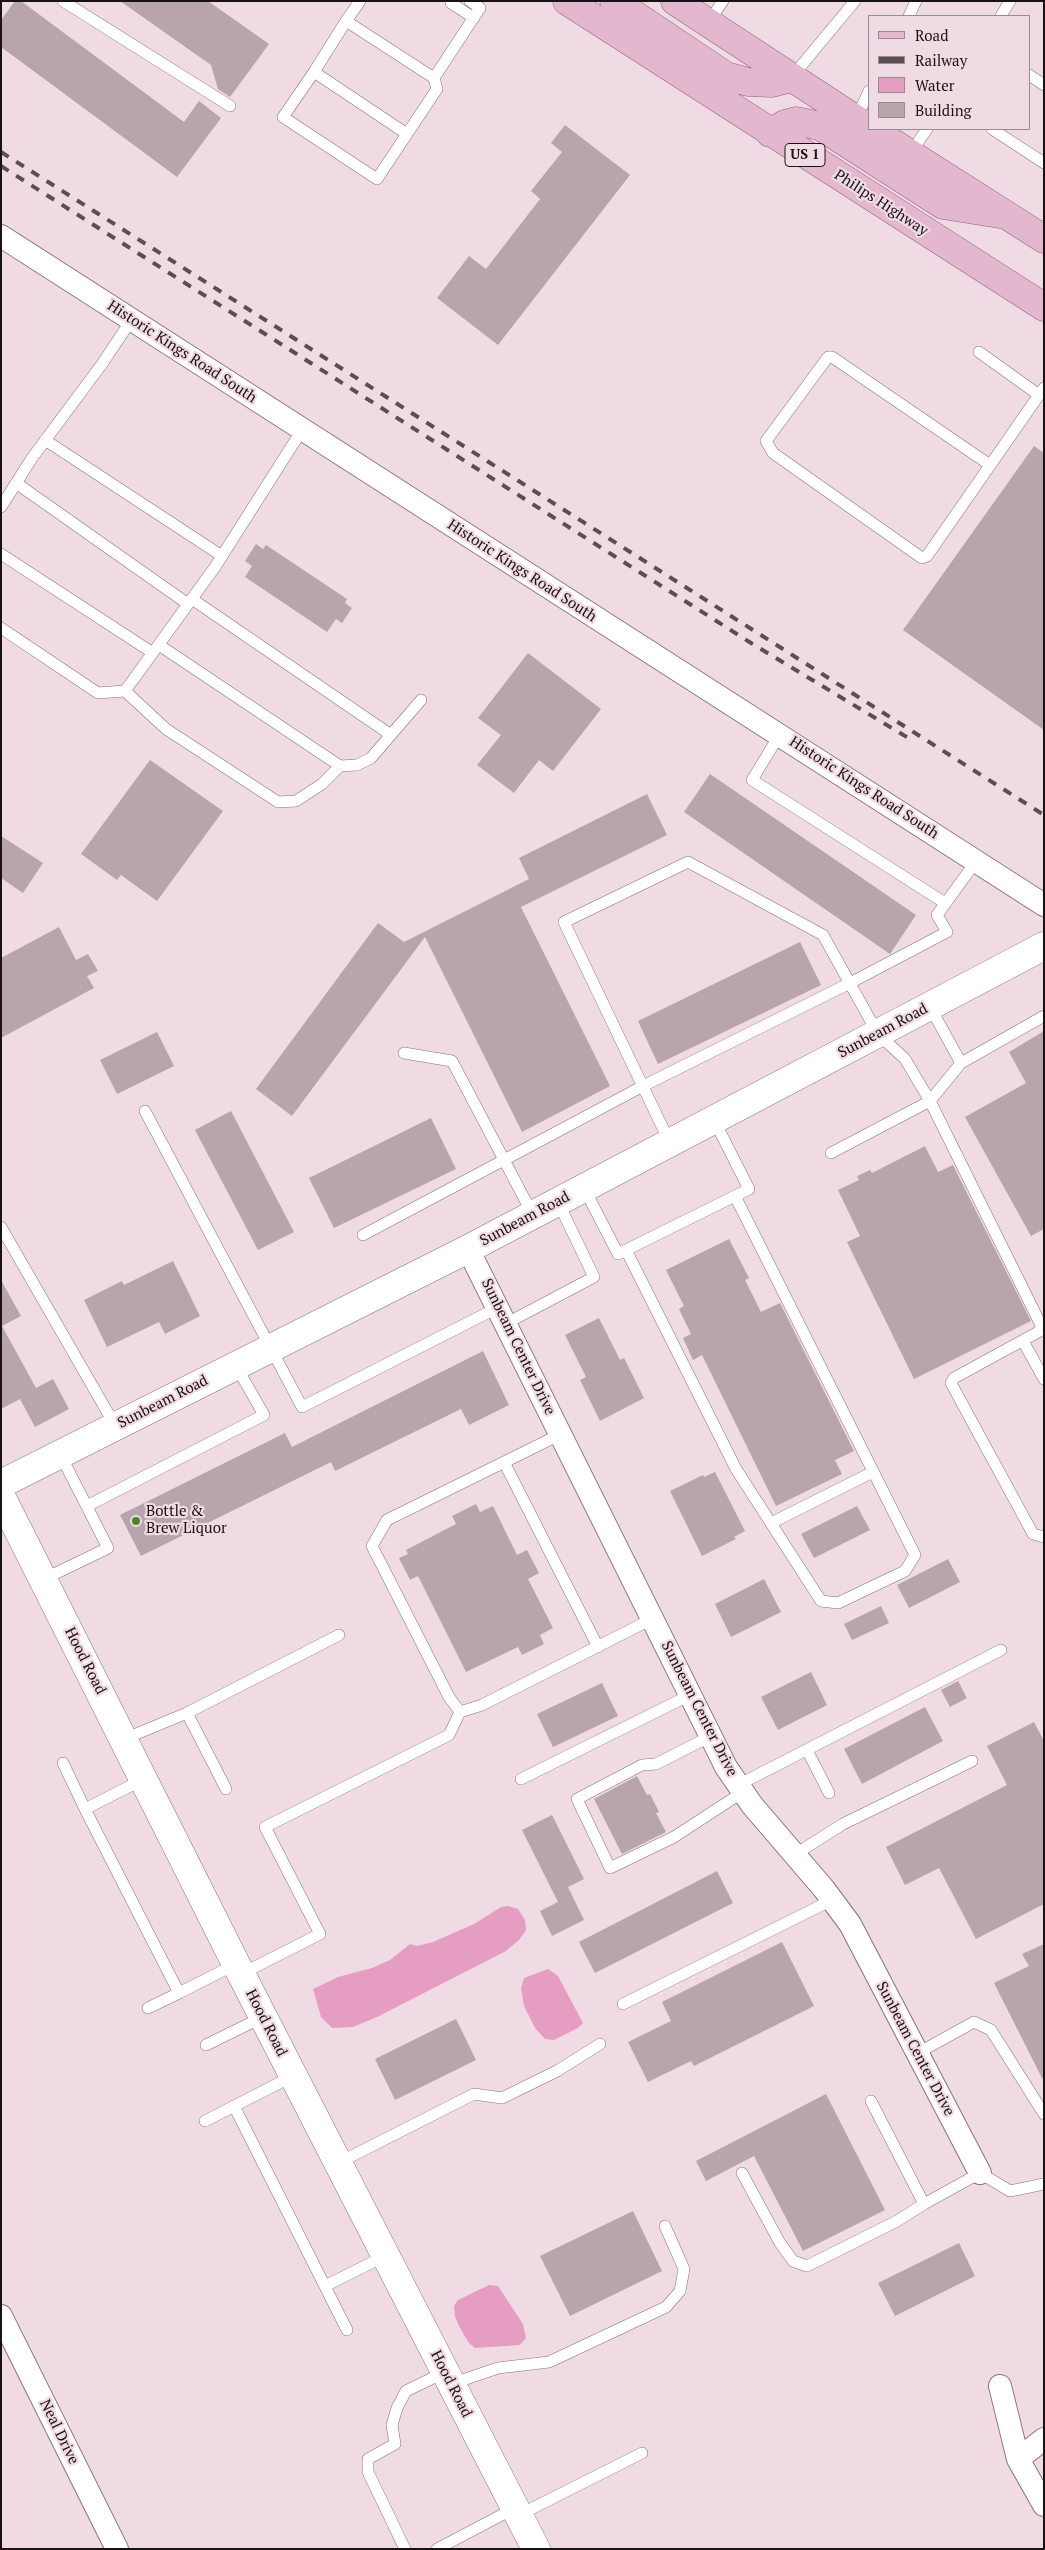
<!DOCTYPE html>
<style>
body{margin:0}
#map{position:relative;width:1045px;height:2550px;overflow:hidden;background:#f0dbe5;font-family:"PT Serif",serif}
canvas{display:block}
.frame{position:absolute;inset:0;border:2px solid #191215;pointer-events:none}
.legend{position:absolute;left:868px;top:15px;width:162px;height:115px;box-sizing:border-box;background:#f0dbe5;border:1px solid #9a8b92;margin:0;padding:6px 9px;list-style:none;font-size:15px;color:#191215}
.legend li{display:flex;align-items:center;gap:10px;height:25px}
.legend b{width:25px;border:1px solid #9a8b92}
</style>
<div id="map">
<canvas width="1045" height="2550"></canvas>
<div class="frame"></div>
<ul class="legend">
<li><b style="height:6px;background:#e3b8ce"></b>Road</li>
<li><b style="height:6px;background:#5a4e54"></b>Railway</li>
<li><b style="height:14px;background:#e59dc2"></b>Water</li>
<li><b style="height:14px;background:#b7a4ad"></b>Building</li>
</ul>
</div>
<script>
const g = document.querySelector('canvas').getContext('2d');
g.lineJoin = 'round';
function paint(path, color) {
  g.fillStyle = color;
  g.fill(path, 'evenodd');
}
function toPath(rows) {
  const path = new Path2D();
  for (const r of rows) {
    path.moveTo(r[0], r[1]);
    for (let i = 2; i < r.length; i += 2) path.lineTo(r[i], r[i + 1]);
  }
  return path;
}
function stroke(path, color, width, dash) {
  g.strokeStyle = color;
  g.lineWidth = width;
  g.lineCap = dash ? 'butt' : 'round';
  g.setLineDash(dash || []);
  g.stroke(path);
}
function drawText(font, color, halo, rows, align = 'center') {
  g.font = font + ' "PT Serif",serif';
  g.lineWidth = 4.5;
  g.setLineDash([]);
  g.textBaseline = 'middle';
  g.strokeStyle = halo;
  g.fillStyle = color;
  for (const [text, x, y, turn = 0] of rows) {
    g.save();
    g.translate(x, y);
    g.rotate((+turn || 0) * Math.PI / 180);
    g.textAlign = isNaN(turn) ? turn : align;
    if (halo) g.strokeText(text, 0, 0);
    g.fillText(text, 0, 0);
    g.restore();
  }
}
const water = toPath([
 [508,1906,518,1909,525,1920,526,1930,519,1940,506,1951,377,2017,353,2027,332,2028,321,2017,313,1989,338,1977,372,1968,390,1960,410,1944,417,1946,433,1942,474,1924,501,1907],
 [548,1969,558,1976,583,2023,578,2028,554,2040,545,2039,535,2028,524,2006,521,1988,524,1978],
 [489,2285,498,2286,523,2324,526,2338,520,2345,475,2348,469,2343,460,2328,455,2317,454,2306,458,2300]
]);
const building = toPath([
 [15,1,21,1,184,122,199,101,221,118,177,177,1,47,1,20],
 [120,1,208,1,269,44,230,97,218,89,211,65],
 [565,125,630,175,498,345,437,298,469,256,486,269,540,199,531,191,562,152,551,143],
 [1034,446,1044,453,1044,730,903,630],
 [256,544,263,549,266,545,347,599,345,603,352,608,342,623,336,619,327,632,245,577,252,566,245,561],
 [528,653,601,709,553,771,539,760,514,793,477,765,501,735,478,718],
 [150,760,223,811,157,901,121,875,117,880,81,854],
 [710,774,916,915,890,954,684,812],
 [647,794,667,835,521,907,610,1086,522,1132,425,937,292,1116,256,1089,378,923,404,942,529,879,519,858],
 [1,836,43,863,23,893,1,878],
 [59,927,76,960,88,954,98,971,87,976,94,988,1,1038,1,958],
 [800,942,821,985,658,1064,638,1021],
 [1044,1031,1044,1229,1031,1236,965,1117,1026,1083,1009,1052],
 [157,1032,174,1066,117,1094,100,1060],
 [231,1111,294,1232,258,1250,195,1130],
 [431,1118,456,1169,334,1228,309,1178],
 [925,1146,938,1172,953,1165,1031,1321,914,1379,847,1242,860,1236,838,1190,859,1180,857,1176,870,1170,872,1173],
 [729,1239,749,1278,745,1280,761,1312,780,1303,854,1451,835,1460,842,1474,776,1506,702,1355,693,1360,683,1338,691,1334,679,1309,684,1306,666,1270],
 [173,1261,200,1316,165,1334,159,1322,107,1347,84,1300,122,1281,124,1285],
 [1,1280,21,1316,2,1326,36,1388,53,1379,69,1409,35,1427,20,1399,1,1409],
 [599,1318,620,1360,624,1358,644,1398,600,1421,580,1380,586,1377,565,1335],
 [483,1351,509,1405,469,1425,461,1409,335,1471,331,1462,141,1556,120,1515,285,1433,292,1447],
 [715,1472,745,1531,734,1537,736,1539,702,1556,670,1491,703,1475,704,1477],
 [476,1504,480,1512,493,1506,517,1555,527,1550,539,1573,528,1579,553,1628,540,1635,544,1644,522,1655,518,1647,466,1672,418,1576,410,1580,399,1558,408,1554,406,1550,456,1524,452,1516],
 [857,1506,870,1530,814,1558,801,1534],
 [948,1559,960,1582,909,1608,897,1585],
 [764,1579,781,1612,731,1637,715,1604],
 [881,1606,889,1623,852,1640,844,1624],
 [811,1672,827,1705,778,1730,761,1697],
 [958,1681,967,1698,950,1707,941,1690],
 [602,1683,618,1716,553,1747,537,1714],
 [925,1707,943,1741,862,1784,844,1749],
 [1034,1722,1044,1741,1044,1904,976,1939,939,1868,905,1885,886,1847,1007,1785,987,1746],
 [637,1776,647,1795,650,1794,659,1812,656,1813,666,1832,622,1854,594,1799],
 [552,1815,584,1879,568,1887,584,1920,552,1936,540,1911,558,1902,522,1830],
 [717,1871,733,1903,595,1973,579,1942],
 [782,1942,814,2006,694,2066,691,2061,648,2082,628,2042,671,2021,662,2002],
 [1044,1944,1044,2082,994,1983,1029,1966,1022,1954],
 [456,2019,476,2060,395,2100,375,2059],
 [826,2094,885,2210,803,2251,754,2156,706,2181,696,2161],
 [633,2211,662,2271,570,2316,540,2256],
 [959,2243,975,2276,895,2316,878,2283]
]);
const service = toPath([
 [63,1,230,106],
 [451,3,474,18],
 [909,16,916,1],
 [1001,16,1010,1],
 [346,21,434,78,437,89,377,179,283,117,314,72,346,21,360,1],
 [708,23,723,1],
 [314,72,407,134],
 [1029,75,1044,85],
 [434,78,480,8,470,1],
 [791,78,855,1],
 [856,119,869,91],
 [992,129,1044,163],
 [910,154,927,129],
 [979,352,1039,395,1044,388],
 [45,440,222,556],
 [990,465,832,357,828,357,766,441,773,453,922,558,927,556,1039,395],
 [16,483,188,604],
 [1,507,32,458,102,364,132,319],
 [1,554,153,653],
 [192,599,391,735],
 [1,628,98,693,125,691,215,567,302,430],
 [159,645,340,766],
 [125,691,166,729,278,802,296,801,322,784,340,766,357,765,371,758,421,700],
 [780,734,752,780,945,903],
 [930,1007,961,1063,1044,1016],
 [404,1053,452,1061,533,1215],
 [961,1063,930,1101,1041,1325,1040,1331,954,1378,951,1383,1033,1534,1044,1537],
 [145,1111,302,1407,499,1307],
 [670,1143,564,922,688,862,823,935,878,1034,905,1059,930,1101,831,1153],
 [584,1188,618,1254,749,1189,714,1120],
 [1,1227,116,1427],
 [363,1235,643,1086,850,983,947,932,937,915,977,860],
 [626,1250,736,1469,821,1601,838,1603,905,1571,915,1555,735,1196],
 [507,1323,594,1277,558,1202],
 [1023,1341,1044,1379],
 [561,1434,387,1520,372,1546,449,1697,460,1712,482,1705,652,1619],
 [504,1462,598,1647],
 [87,1506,264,1415,236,1366],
 [771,1523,873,1472],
 [44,1579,108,1548,60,1454],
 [187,1713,339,1635],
 [711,1736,656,1764,642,1765,577,1799,610,1868,674,1837,743,1792],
 [124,1739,187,1713,226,1789],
 [807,1750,829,1793],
 [63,1763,85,1809,144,1779],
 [521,1779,690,1695],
 [738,1785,1001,1650],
 [85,1809,179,1993,236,1964],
 [794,1855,843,1824,972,1761],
 [241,1974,320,1934,265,1827,449,1735,460,1712],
 [623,2004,832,1900],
 [148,2008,179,1993],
 [206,2045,263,2017],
 [916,2054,974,2022,991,2030,1044,2114],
 [871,2101,924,2204,980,2173,1010,2191,1044,2184],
 [234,2106,347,2330],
 [205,2121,293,2076],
 [338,2163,474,2094,502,2098,557,2071,600,2044],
 [742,2173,780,2243,793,2261,807,2266,897,2221,924,2204],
 [325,2286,385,2256],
 [451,2384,498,2368,549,2362,666,2307,680,2291,684,2269,665,2226],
 [519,2515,642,2453],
 [405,2549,368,2472,368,2459,395,2444,392,2425,397,2408,406,2391,445,2372],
 [437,2549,515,2508]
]);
const minor = toPath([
 [1,236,1044,905],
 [468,1249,726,1767,752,1805,824,1889,850,1924,980,2173],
 [1,2316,117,2549],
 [1000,2386,1018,2459,1044,2505],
 [1018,2459,1044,2439]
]);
const tertiary = toPath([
 [1,1484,468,1249,1044,946],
 [1,1496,236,1964,536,2549]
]);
const primary = toPath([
 [567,1,1044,307],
 [614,1,726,76,748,82,772,83,791,78],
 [675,1,869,128],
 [871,129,1044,239],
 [770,133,785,124,796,121,820,126,943,205,1006,215]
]);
const rail = toPath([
 [1,152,1044,815],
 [1,166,751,643,910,739]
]);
const markers = [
 [136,1521,5,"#468729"]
];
const shields = [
 [805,155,40]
];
const shieldNames = [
 ["US 1",805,155]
];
const streetNames = [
 ["Philips Highway",881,203,33],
 ["Historic Kings Road South",182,352,33],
 ["Historic Kings Road South",522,571,33],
 ["Historic Kings Road South",864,788,33],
 ["Sunbeam Road",883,1031,-28],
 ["Sunbeam Road",525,1219,-28],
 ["Sunbeam Center Drive",518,1347,64],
 ["Sunbeam Road",163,1402,-27],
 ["Hood Road",85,1661,63],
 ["Sunbeam Center Drive",699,1709,63],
 ["Hood Road",266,2023,63],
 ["Sunbeam Center Drive",915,2049,62],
 ["Hood Road",451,2384,63],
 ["Neal Drive",59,2432,64]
];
const poiNames = [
 ["Bottle &",146,1512],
 ["Brew Liquor",146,1529]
];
paint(water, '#e59dc2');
paint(building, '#b7a4ad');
stroke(service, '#85737b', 12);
stroke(minor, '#85737b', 24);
stroke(tertiary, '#85737b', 29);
stroke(primary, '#915f78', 29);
stroke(service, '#fff', 11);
stroke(minor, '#fff', 22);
stroke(tertiary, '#fff', 28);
stroke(primary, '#e3b8ce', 28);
stroke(rail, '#5a4e54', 4, [9, 9]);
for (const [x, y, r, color] of markers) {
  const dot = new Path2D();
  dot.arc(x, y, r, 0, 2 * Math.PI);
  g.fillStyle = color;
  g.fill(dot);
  stroke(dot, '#f0dbe5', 2);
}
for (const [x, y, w] of shields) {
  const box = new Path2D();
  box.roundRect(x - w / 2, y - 11.5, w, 23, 4);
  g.fillStyle = '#f0dbe5';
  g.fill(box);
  stroke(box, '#191215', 1);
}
drawText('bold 14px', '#191215', null, shieldNames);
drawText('15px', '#191215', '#f0dbe5', streetNames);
drawText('15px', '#191215', '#f0dbe5', poiNames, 'left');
</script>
